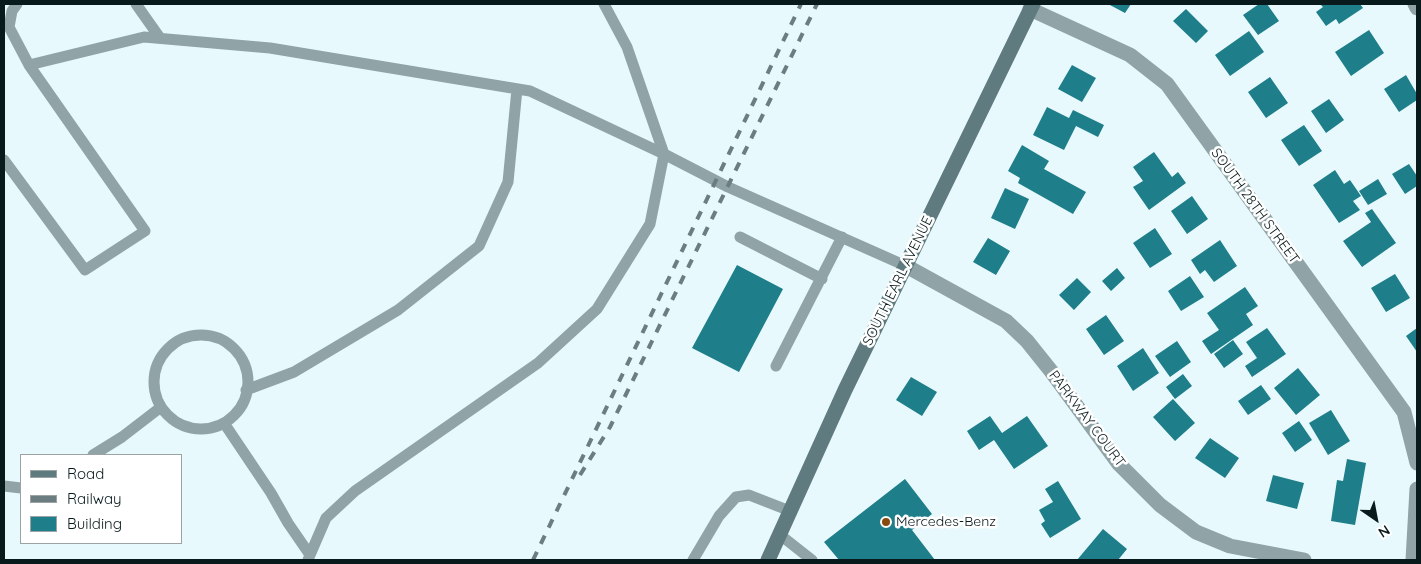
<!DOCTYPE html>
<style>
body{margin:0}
#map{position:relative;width:1421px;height:564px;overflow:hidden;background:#e7f9fc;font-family:Quicksand,sans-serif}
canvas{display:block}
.frame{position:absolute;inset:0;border:5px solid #081a1c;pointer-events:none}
.legend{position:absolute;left:20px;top:454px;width:162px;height:90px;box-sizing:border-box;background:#fff;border:1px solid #9ca3a4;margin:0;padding:6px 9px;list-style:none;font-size:15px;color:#081a1c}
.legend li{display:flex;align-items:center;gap:10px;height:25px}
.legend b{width:25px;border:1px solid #9ca3a4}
.north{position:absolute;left:1351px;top:494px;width:50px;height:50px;-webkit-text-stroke:4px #fff;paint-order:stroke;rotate:147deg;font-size:14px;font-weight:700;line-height:20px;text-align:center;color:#081a1c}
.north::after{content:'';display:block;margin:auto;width:18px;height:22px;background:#081a1c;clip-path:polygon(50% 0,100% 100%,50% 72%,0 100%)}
</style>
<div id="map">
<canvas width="1421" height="564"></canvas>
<div class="frame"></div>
<ul class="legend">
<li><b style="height:6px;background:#5f7b7f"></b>Road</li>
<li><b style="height:6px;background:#6b7d80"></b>Railway</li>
<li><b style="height:14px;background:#1e7e89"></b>Building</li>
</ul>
<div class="north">N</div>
</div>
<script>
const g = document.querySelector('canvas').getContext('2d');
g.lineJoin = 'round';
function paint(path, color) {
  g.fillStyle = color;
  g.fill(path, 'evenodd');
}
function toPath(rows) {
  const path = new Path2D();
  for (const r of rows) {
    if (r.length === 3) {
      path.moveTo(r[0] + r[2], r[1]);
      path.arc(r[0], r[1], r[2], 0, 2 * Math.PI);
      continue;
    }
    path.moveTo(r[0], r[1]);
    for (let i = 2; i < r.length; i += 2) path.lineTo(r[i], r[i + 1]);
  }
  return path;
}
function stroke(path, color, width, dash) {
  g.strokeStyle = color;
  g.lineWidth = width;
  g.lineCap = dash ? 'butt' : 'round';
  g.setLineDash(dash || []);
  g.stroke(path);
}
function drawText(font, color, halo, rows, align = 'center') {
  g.font = font + ' Quicksand,sans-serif';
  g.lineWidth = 5;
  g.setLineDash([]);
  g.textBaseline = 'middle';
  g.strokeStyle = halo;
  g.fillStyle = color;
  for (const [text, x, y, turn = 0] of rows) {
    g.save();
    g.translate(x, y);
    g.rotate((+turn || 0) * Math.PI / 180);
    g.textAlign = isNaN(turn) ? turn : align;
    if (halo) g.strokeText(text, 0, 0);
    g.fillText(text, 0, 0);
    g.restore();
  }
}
const building = toPath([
 [1108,4,1131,4,1125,13],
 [1259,4,1267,4,1279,21,1258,35,1243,15],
 [1320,4,1360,4,1363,8,1339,24,1336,19,1326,26,1316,12,1323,7],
 [1186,9,1208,31,1196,43,1173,21],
 [1369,30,1384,53,1351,76,1335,52],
 [1249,31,1264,52,1230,76,1215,55],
 [1072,65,1096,78,1082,102,1058,89],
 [1406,75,1417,94,1417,100,1399,112,1384,89],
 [1270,77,1288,103,1266,118,1248,92],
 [1329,99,1344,120,1326,133,1311,111],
 [1047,107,1069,118,1073,110,1104,125,1098,137,1076,126,1064,150,1033,135],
 [1304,125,1322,151,1299,166,1281,140],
 [1022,145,1049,161,1044,169,1086,192,1073,214,1018,183,1020,178,1008,171],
 [1154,152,1172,177,1178,172,1186,183,1149,210,1133,187,1143,181,1133,167],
 [1409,164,1417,176,1417,186,1405,194,1392,174],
 [1335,170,1344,184,1350,180,1361,196,1353,201,1360,210,1339,223,1313,185],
 [1378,179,1387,194,1368,205,1359,191],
 [1005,188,1029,199,1015,229,991,218],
 [1192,196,1208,219,1187,234,1171,211],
 [1372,209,1396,243,1362,267,1343,241,1371,222,1365,213],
 [1155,228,1172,254,1150,268,1133,243],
 [988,238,1010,251,996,275,973,262],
 [1220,240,1237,266,1214,282,1205,270,1200,274,1191,260],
 [737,265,783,289,739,372,692,348],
 [1117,268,1125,278,1111,291,1102,281],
 [1395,274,1410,298,1386,312,1371,288],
 [1190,276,1204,297,1181,311,1168,291],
 [1077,278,1091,292,1074,310,1059,295],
 [1245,287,1258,306,1246,314,1253,325,1211,354,1202,341,1219,330,1207,313],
 [1106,315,1124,341,1104,355,1086,329],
 [1267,328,1286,354,1252,377,1245,366,1257,358,1246,342],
 [1417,328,1417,352,1406,336],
 [1233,340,1243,354,1224,368,1214,354],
 [1177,341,1191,362,1170,377,1155,356],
 [1143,348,1159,373,1133,391,1117,366],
 [1298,368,1320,395,1296,415,1274,388],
 [1183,374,1192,386,1175,399,1166,387],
 [911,377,937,392,922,416,896,400],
 [1261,385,1271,399,1248,415,1238,401],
 [1173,399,1195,423,1175,441,1153,417],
 [1331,410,1350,441,1328,455,1309,423],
 [990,416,1002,433,1027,416,1048,446,1014,469,994,440,979,450,967,431],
 [1299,421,1312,440,1295,452,1282,433],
 [1210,438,1239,458,1225,478,1195,458],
 [1347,459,1366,463,1355,525,1331,521,1337,480,1343,481],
 [1273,475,1304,483,1297,509,1266,501],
 [905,479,932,514,912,530,935,560,839,560,824,542],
 [1058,481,1081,519,1050,538,1041,524,1045,521,1039,510,1053,502,1045,489],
 [1103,529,1127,549,1118,560,1077,560]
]);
const lane = toPath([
 [17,4,12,11,9,27,29,65],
 [136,4,160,38],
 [604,4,627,47,664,154],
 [4,160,85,270,145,231,29,65,144,37,270,48,530,91,664,154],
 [740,237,822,279],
 [201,382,47],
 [776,366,842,237],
 [246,390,294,372,398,310,479,246,508,182,517,89],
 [224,423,271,493,288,523,310,555,308,560],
 [93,455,122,437,161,407],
 [4,486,21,488],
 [779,534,812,560],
 [310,555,326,518,355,491,538,363,597,309,650,224,664,154,728,187,906,266],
 [693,560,719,516,736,497,749,495,790,511]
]);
const street = toPath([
 [1415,4,1417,8],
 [1030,9,1130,55,1167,84,1404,412,1417,463],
 [906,266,1006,321,1027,341,1051,371,1119,464,1160,505,1196,532,1230,546,1304,560],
 [1413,560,1417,489]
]);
const secondary = toPath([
 [768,560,845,390,1033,4]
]);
const rail = toPath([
 [580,475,610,427,817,4],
 [533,560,801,4]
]);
const markers = [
 [886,522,5,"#88490d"]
];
const streetNames = [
 ["SOUTH 28TH STREET",1255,206,54],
 ["SOUTH EARL AVENUE",898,281,-64],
 ["PARKWAY COURT",1087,419,53]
];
const poiNames = [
 ["Mercedes-Benz",896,522]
];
paint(building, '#1e7e89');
stroke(lane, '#90a3a6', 11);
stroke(street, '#90a3a6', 15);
stroke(secondary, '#5f7b7f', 15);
stroke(rail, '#6b7d80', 4, [9, 9]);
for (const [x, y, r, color] of markers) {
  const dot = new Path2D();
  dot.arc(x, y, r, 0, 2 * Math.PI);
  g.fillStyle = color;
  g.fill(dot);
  stroke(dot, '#fff', 2);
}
drawText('14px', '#081a1c', '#fff', streetNames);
drawText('14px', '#081a1c', '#fff', poiNames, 'left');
</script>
